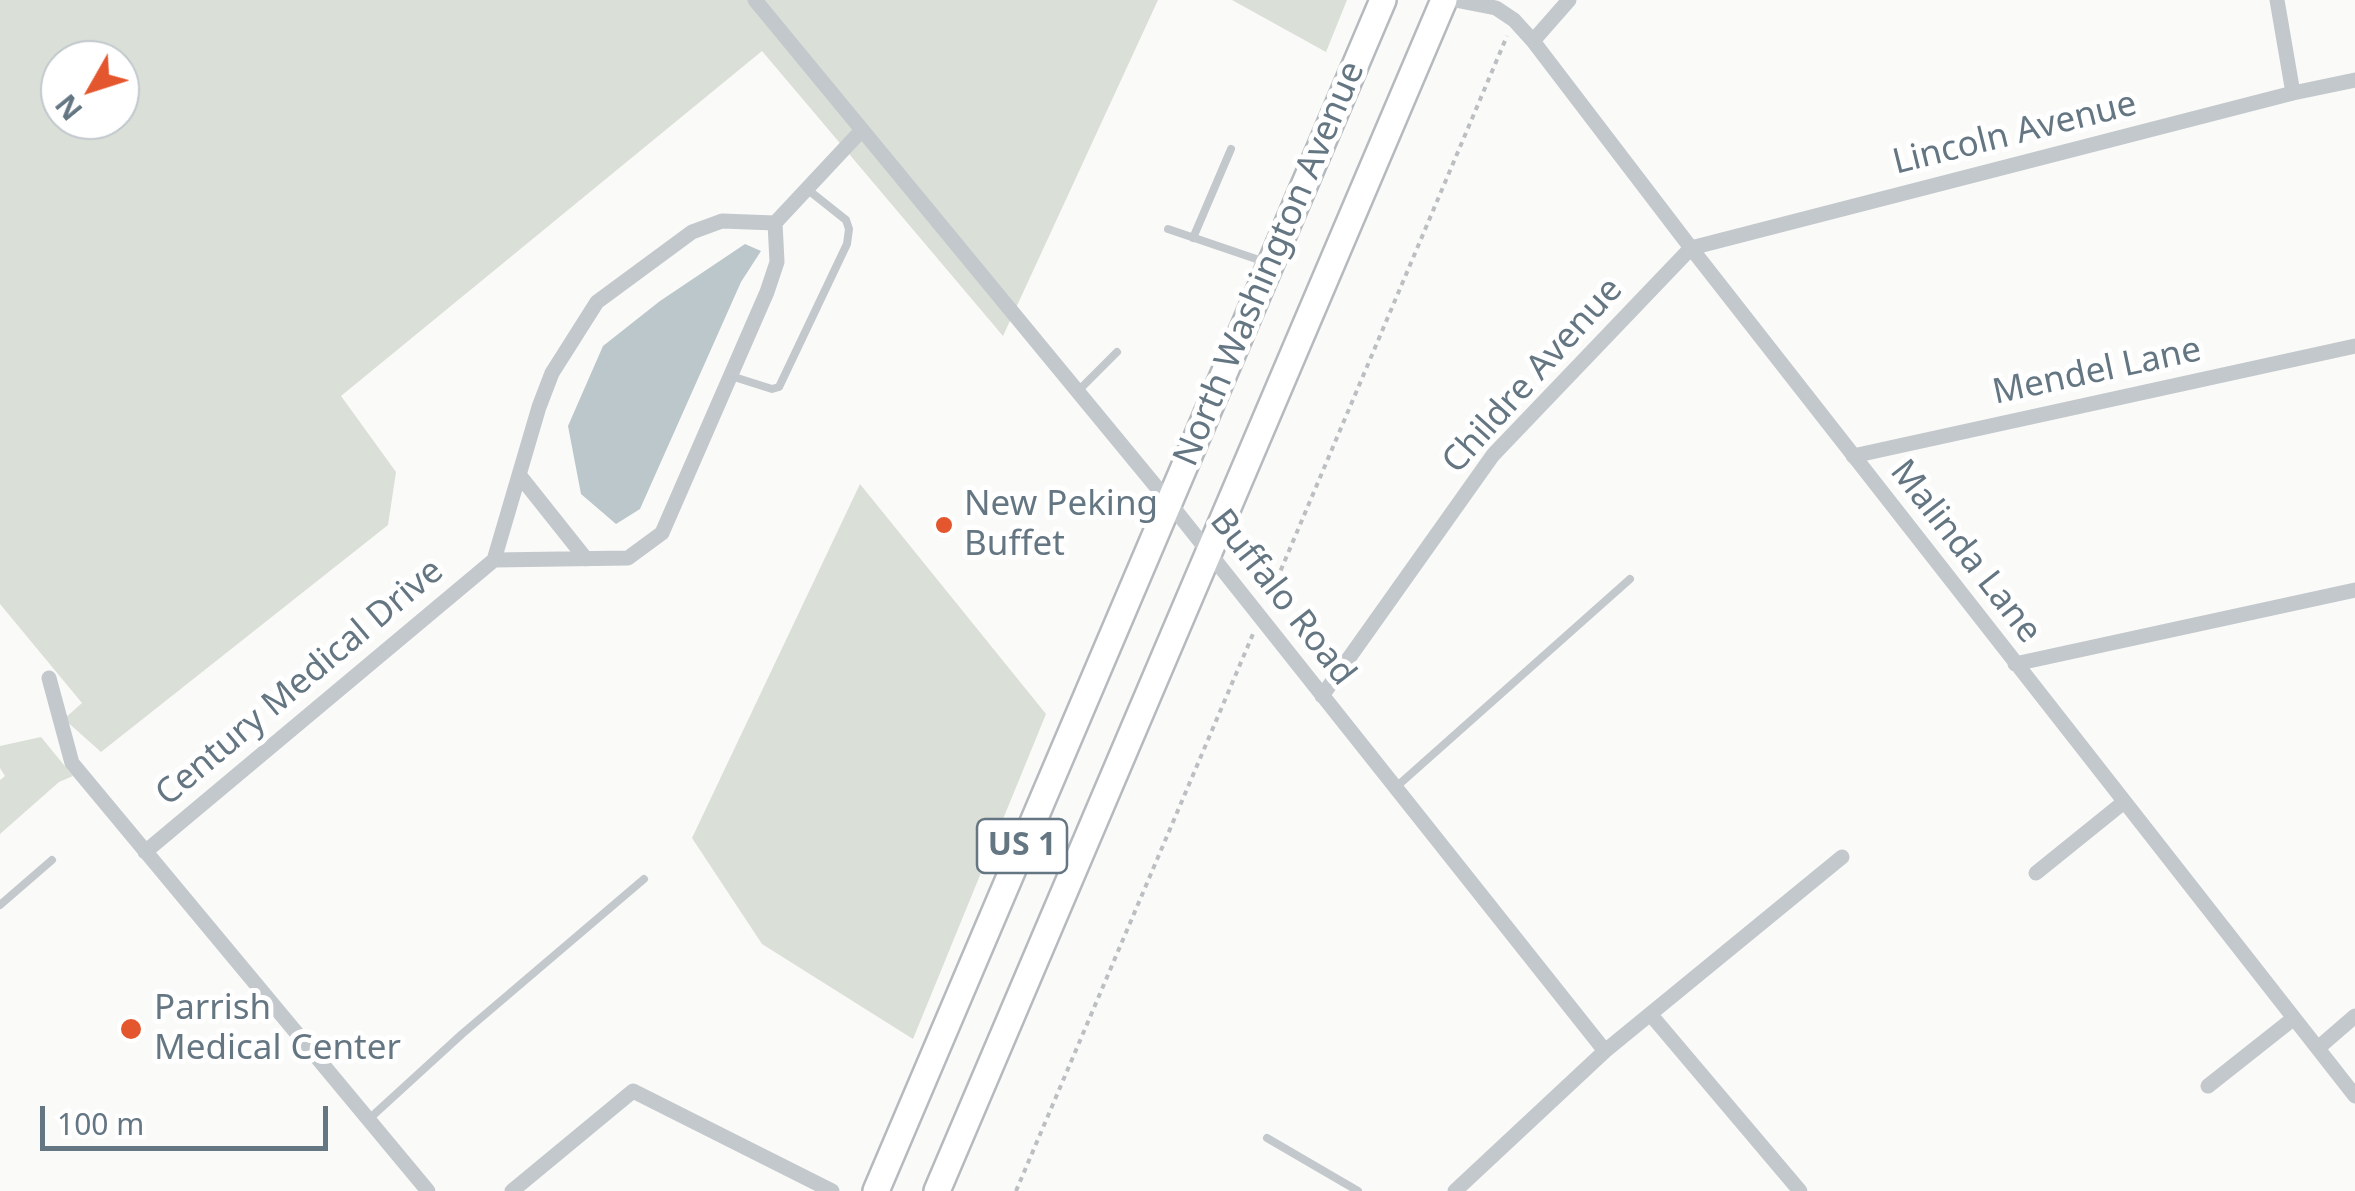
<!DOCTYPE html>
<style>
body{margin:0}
#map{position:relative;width:2355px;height:1191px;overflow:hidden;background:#fafaf8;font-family:"Noto Sans",sans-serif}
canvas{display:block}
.north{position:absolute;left:40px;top:40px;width:100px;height:100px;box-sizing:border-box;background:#fff;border:2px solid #c1c8cd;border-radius:50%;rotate:231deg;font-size:28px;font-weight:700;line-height:40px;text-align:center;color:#657683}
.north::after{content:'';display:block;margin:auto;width:35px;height:45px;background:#e4572e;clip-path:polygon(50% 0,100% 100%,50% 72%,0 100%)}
.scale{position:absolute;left:40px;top:1106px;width:288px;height:45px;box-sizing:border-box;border:5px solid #657683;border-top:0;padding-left:12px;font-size:30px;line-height:35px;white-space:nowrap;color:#657683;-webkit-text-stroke:8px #fff;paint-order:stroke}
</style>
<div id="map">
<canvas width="2355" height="1191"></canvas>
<div class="north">N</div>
<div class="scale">100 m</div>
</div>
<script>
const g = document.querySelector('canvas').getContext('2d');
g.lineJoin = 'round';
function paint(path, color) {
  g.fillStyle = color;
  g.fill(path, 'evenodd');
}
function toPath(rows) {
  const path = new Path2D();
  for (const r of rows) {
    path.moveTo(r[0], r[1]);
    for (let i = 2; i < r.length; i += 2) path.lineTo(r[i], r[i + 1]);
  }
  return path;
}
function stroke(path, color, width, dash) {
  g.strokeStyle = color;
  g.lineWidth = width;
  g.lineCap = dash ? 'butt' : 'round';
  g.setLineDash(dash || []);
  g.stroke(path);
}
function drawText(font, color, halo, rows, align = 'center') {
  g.font = font + ' "Noto Sans",sans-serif';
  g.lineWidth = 10;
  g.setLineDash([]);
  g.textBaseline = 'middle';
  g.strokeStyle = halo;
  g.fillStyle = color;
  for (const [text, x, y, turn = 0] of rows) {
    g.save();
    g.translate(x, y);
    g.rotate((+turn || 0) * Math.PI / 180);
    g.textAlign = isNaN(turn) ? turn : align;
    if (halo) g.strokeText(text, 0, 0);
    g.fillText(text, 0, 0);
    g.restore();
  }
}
const green = toPath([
 [0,0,1158,0,1003,336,762,51,341,396,396,472,388,525,101,752,64,719,82,703,0,604],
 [60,60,120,60,120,120,60,120],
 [1232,0,1347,0,1326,52],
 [860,484,1046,714,913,1039,762,944,692,838],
 [41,737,73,776,59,782,0,834,0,780,5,776,0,768,0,746]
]);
const water = toPath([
 [745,244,761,251,741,282,640,509,616,524,581,494,568,426,603,346,660,301]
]);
const path = toPath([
 [1269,598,1507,36],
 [1016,1191,1253,634]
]);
const lane = toPath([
 [1168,229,1265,262],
 [1193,238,1231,149],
 [731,376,772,389,779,387,847,244,849,229,846,220,807,189],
 [1078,391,1117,352],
 [1395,788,1630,579],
 [0,905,52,860],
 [369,1119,462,1034,644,879],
 [1267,1138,1358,1191]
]);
const street = toPath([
 [755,0,1168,501,1605,1051],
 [1455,0,1496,8,1514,20,1533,41,1691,248,2355,1096],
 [2277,0,2293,93],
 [1533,41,1569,0],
 [1853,456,2355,346],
 [520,476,586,559],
 [494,560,628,558,662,533,767,292,777,262,775,223,861,131],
 [2015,664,2355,590],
 [49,678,72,763,428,1191],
 [1322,696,1493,455,1691,248,2293,93,2355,80],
 [145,852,494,560,539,407,552,373,597,302,692,232,722,221,775,223],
 [2036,873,2124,802],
 [1651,1015,1800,1191],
 [2318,1048,2355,1016],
 [2208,1086,2294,1018],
 [512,1191,633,1091,832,1191],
 [1455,1191,1605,1051,1842,857]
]);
const primary = toPath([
 [876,1191,1383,0],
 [937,1191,1444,0]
]);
const markers = [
 [944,525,10,"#e4572e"],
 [131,1029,12,"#e4572e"]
];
const shields = [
 [1022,846,90]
];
const shieldNames = [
 ["US 1",1022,846]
];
const streetNames = [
 ["Lincoln Avenue",2015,134,-14],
 ["North Washington Avenue",1270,264,-67],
 ["Mendel Lane",2097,372,-12],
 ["Childre Avenue",1533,376,-48],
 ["Malinda Lane",1965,552,52],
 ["Buffalo Road",1282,598,52],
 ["Century Medical Drive",300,683,-40]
];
const poiNames = [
 ["New Peking",964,505],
 ["Buffet",964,545],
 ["Parrish",154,1009],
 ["Medical Center",154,1049]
];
paint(green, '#dadfd7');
paint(water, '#bbc7cb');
stroke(primary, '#b5babe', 30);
stroke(path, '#bbbfc2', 4, [5, 5]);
stroke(lane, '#c3c8cc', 8);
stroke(street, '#c3c8cc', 15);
stroke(primary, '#fff', 25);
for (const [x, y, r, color] of markers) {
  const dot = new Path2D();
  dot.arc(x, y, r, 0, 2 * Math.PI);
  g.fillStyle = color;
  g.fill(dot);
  stroke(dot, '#fff', 4);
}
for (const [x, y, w] of shields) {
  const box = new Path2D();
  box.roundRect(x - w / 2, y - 27, w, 54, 8);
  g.fillStyle = '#fff';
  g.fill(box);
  stroke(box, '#657683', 2.5);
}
drawText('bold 32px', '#657683', null, shieldNames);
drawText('35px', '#657683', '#fff', streetNames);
drawText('35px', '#657683', '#fff', poiNames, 'left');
</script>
